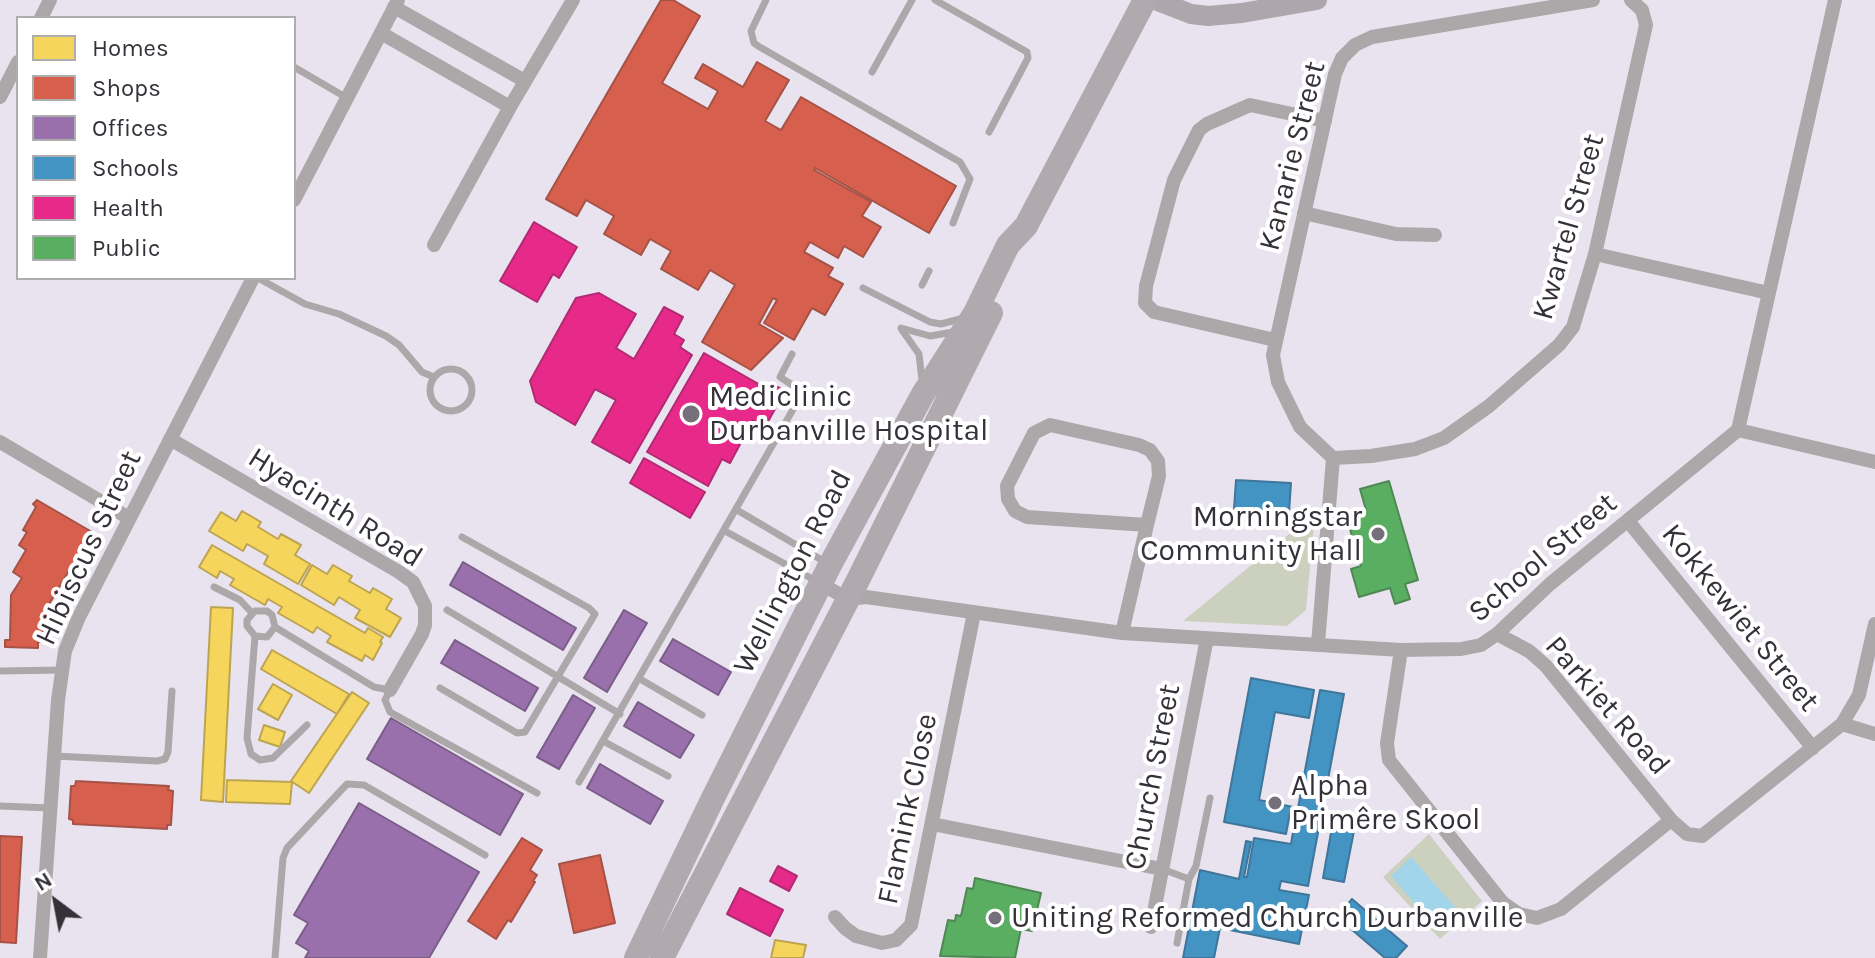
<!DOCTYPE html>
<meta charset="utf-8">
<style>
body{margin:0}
#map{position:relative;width:1875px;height:958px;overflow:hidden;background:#e9e3ef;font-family:Karla,sans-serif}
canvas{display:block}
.legend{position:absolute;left:16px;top:16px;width:280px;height:264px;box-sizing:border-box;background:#fff;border:2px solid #aeadb0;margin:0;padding:10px 14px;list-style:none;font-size:24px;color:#353139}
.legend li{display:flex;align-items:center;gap:16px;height:40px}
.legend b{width:40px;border:2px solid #aeadb0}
.north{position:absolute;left:16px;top:862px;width:80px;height:80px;-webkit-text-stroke:6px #fff;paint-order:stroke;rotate:328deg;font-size:22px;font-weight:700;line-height:32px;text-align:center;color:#353139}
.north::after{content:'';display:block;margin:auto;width:28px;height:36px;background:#353139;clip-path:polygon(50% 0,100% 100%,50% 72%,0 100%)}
</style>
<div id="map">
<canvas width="1875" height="958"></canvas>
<ul class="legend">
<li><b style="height:22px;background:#f6d55c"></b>Homes</li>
<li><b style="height:22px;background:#d6604d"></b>Shops</li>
<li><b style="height:22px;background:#9970ab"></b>Offices</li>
<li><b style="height:22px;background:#4393c3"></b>Schools</li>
<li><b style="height:22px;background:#e7298a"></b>Health</li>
<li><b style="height:22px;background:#5aae61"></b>Public</li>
</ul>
<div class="north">N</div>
</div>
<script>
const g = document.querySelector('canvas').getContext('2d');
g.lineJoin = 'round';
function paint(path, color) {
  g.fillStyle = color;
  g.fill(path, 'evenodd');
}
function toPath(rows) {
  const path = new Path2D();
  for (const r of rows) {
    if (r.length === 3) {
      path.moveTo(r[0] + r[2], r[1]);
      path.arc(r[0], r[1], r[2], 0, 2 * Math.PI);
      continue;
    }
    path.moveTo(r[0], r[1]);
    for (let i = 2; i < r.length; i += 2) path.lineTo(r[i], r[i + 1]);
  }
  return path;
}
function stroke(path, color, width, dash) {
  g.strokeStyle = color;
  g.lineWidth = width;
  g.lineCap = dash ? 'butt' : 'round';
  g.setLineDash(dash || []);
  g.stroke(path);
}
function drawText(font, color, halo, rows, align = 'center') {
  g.font = font + ' Karla,sans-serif';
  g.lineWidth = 8;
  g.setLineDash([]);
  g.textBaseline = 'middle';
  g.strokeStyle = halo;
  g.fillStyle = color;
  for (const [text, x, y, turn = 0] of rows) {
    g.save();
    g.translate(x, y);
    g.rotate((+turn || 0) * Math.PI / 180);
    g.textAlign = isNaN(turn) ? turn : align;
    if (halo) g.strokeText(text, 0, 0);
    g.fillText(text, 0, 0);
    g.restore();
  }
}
const green = toPath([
 [1315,513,1306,610,1287,626,1183,621],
 [1429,834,1482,901,1440,939,1383,877]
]);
const water = toPath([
 [1411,857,1460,913,1439,932,1391,876]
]);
const homes = toPath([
 [242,511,261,522,258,527,278,539,281,534,301,545,295,555,310,564,298,584,264,564,268,556,247,544,243,551,209,531,221,512,236,521,242,511],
 [212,545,365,633,368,628,383,637,380,642,382,643,373,660,365,655,362,661,327,642,331,636,317,627,313,633,278,613,282,607,268,599,265,605,230,585,234,579,220,571,217,578,199,567,212,545],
 [312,565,327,574,333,565,352,576,349,581,370,593,373,588,392,599,386,609,401,618,390,637,355,618,360,610,339,597,334,605,301,585,312,565],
 [211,607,233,608,223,802,201,800,211,607],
 [272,650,349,694,337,714,261,669,272,650],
 [273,684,292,695,278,720,258,709,273,684],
 [352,692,369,703,309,793,291,781,352,692],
 [264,725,285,732,280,747,259,740,264,725],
 [227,780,292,782,290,804,226,802,227,780],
 [775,940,806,945,803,958,771,958,775,940]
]);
const shops = toPath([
 [661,0,673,0,700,16,662,83,708,109,718,91,695,78,703,64,743,87,757,62,789,80,765,121,781,130,801,97,956,186,929,233,815,168,814,170,871,202,862,216,881,227,863,257,844,246,838,258,810,242,804,252,833,268,828,276,843,284,825,315,812,308,794,340,764,323,777,300,773,298,759,324,783,338,751,370,702,342,735,285,710,270,698,290,661,269,671,251,650,239,641,255,604,234,614,216,586,200,577,216,546,199,661,0],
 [37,500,92,532,48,606,48,628,43,627,43,642,38,642,38,648,5,647,5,640,10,640,11,595,22,578,13,572,26,550,19,545,27,532,23,530,36,507,33,504,37,500],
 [76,781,169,786,168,790,173,791,171,825,167,825,167,829,73,824,73,820,69,819,71,786,75,786,76,781],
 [0,836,22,837,16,943,0,942,0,836],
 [522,838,542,850,530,870,537,875,533,881,535,882,511,922,508,920,496,939,468,921,522,838],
 [600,855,615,923,574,933,559,864,600,855]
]);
const offices = toPath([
 [463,562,576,628,563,650,450,585,463,562],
 [624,610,647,623,607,692,584,678,624,610],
 [673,639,731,672,718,695,660,661,673,639],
 [455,640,538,688,525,711,441,663,455,640],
 [573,695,595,708,559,769,537,757,573,695],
 [638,702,694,735,680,758,624,726,638,702],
 [391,718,523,794,500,835,367,759,391,718],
 [600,764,663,801,650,824,587,788,600,764],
 [359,803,479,872,429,958,305,958,309,951,296,943,308,923,294,915,359,803]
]);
const schools = toPath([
 [1236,480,1291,483,1289,513,1234,509,1236,480],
 [1251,678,1314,690,1309,718,1275,712,1259,800,1298,808,1320,690,1344,694,1308,886,1281,881,1279,890,1309,895,1299,944,1220,928,1214,958,1183,958,1200,870,1239,879,1246,841,1251,842,1244,877,1247,877,1254,838,1291,844,1296,814,1290,813,1286,834,1224,822,1251,678],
 [1332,827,1354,831,1344,882,1323,878,1332,827],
 [1352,899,1407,946,1396,958,1385,958,1337,917,1352,899]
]);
const health = toPath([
 [534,222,577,247,559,278,553,274,537,302,500,281,534,222],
 [599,293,636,314,616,348,634,359,664,307,683,317,674,334,684,340,680,347,692,355,630,463,592,442,616,400,595,389,575,425,536,402,530,381,576,298,599,293],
 [704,353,771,391,774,385,785,391,765,427,753,420,730,463,722,459,708,486,647,452,704,353],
 [644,458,705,492,690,518,630,483,644,458],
 [778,866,797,876,789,891,770,881,778,866],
 [740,888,783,910,770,936,727,914,740,888]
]);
const public = toPath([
 [1389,481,1418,580,1405,584,1410,599,1395,604,1390,588,1359,597,1351,569,1361,566,1346,516,1366,510,1360,489,1389,481],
 [975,878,1041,893,1032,931,1021,929,1015,958,940,956,948,920,955,921,956,915,961,916,967,888,973,889,975,878]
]);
const lane = toPath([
 [766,0,751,31,754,43,758,46,960,162,970,179,953,223],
 [935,0,1027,52,1028,58,989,132],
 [294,67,347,98],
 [872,72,912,0],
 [258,278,305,304,339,314,386,336,399,345,422,372,434,377],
 [922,285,929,271],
 [863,288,930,322,941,324,964,318],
 [901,328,930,336,953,332],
 [902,330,919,354,922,380],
 [451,390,21],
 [737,510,825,562],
 [725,531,816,581],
 [214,587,240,600,252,613],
 [447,610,620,714],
 [275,627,374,687,390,690,385,700,390,712,537,793],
 [255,636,267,637,275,627,272,615,267,611,255,611,247,620,247,626,255,636,247,738,251,754,260,760,273,758,307,725],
 [0,671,61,670],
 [640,679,702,715],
 [440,688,517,733,525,732,595,614,589,608,462,537],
 [603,741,668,776],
 [54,756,157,761,165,759,168,752,172,691],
 [579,782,803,392,780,377,792,354],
 [0,806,50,808],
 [1162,869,1189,879],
 [1177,943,1189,879,1196,866,1210,798],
 [275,958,283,858,287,848,347,784,364,785,485,855]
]);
const street = toPath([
 [394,7,525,81],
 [41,18,50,0],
 [381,33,510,107],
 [0,97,18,62],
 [294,200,398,0],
 [1304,213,1396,234,1435,235],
 [434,245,510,107,573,0],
 [1595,254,1769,293],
 [1275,340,1154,312,1145,303,1146,286,1174,180,1199,130,1207,124,1250,105,1325,121],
 [1738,430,1875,462],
 [170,439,399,572,413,582,425,606,425,625,422,634,390,690],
 [0,442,129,518],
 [1333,458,1300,427,1278,382,1273,355,1335,74,1342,58,1355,45,1372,37,1593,0],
 [1628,521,1813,748],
 [821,584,848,599,866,597,1122,633,1401,650,1461,649,1481,645,1497,634,1550,584,1738,430,1835,0],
 [1122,633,1147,525,1159,476,1158,461,1150,450,1139,445,1050,425,1034,433,1007,486,1008,499,1015,511,1027,517,1147,525],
 [1497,634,1529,651,1546,666,1671,820],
 [1318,644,1333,458,1371,456,1415,449,1444,438,1489,406,1559,345,1573,327,1595,254,1646,25,1642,10,1631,0],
 [1401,650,1387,743,1389,760,1503,903,1519,914,1537,918,1561,909,1671,820,1687,834,1702,836,1842,724,1859,695,1875,624],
 [1842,724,1875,734],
 [932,824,1162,869],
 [835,917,845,928,856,936,882,943,896,940,911,925,974,613],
 [1151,927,1207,638],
 [40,958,58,700,65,651,79,617,253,278]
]);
const secondary = toPath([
 [1155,0,1191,14,1208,16,1242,13,1317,0]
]);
const primary = toPath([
 [636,958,712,800,830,565,923,394,975,313,1008,245,1026,226,1145,0],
 [662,958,858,580,991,313]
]);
const markers = [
 [691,414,10,"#746f79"],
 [1378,534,8,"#746f79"],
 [1275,803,8,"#746f79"],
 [995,918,8,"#746f79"]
];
const streetNames = [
 ["Kanarie Street",1293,156,-76],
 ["Kwartel Street",1569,227,-74],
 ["Hyacinth Road",335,508,32],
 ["Hibiscus Street",89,548,-65],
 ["School Street",1543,558,-40],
 ["Wellington Road",793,572,-63],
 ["Kokkewiet Street",1740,618,51],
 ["Parkiet Road",1607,706,49],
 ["Church Street",1153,777,-79],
 ["Flamink Close",908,809,-78]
];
const poiNames = [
 ["Mediclinic",709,397],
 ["Durbanville Hospital",709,431],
 ["Morningstar",1362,517,"right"],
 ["Community Hall",1362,551,"right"],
 ["Alpha",1291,786],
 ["Primêre Skool",1291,820],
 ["Uniting Reformed Church Durbanville",1011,918]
];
paint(green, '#ccd0be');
paint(water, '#a2d4ea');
paint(homes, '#f6d55c');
stroke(homes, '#bca452', 2);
paint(shops, '#d6604d');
stroke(shops, '#a65247', 2);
paint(offices, '#9970ab');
stroke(offices, '#7b5d89', 2);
paint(schools, '#4393c3');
stroke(schools, '#3f769a', 2);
paint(health, '#e7298a');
stroke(health, '#b22b72', 2);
paint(public, '#5aae61');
stroke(public, '#4f8855', 2);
stroke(lane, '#aca8aa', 7);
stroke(street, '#aca8aa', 14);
stroke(secondary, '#ada7ab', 20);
stroke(primary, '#b0aaaf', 24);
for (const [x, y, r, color] of markers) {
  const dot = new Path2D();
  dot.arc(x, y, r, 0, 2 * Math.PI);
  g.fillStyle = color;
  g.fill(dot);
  stroke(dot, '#fff', 3);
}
drawText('30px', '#353139', '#fff', streetNames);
drawText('30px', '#353139', '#fff', poiNames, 'left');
</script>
